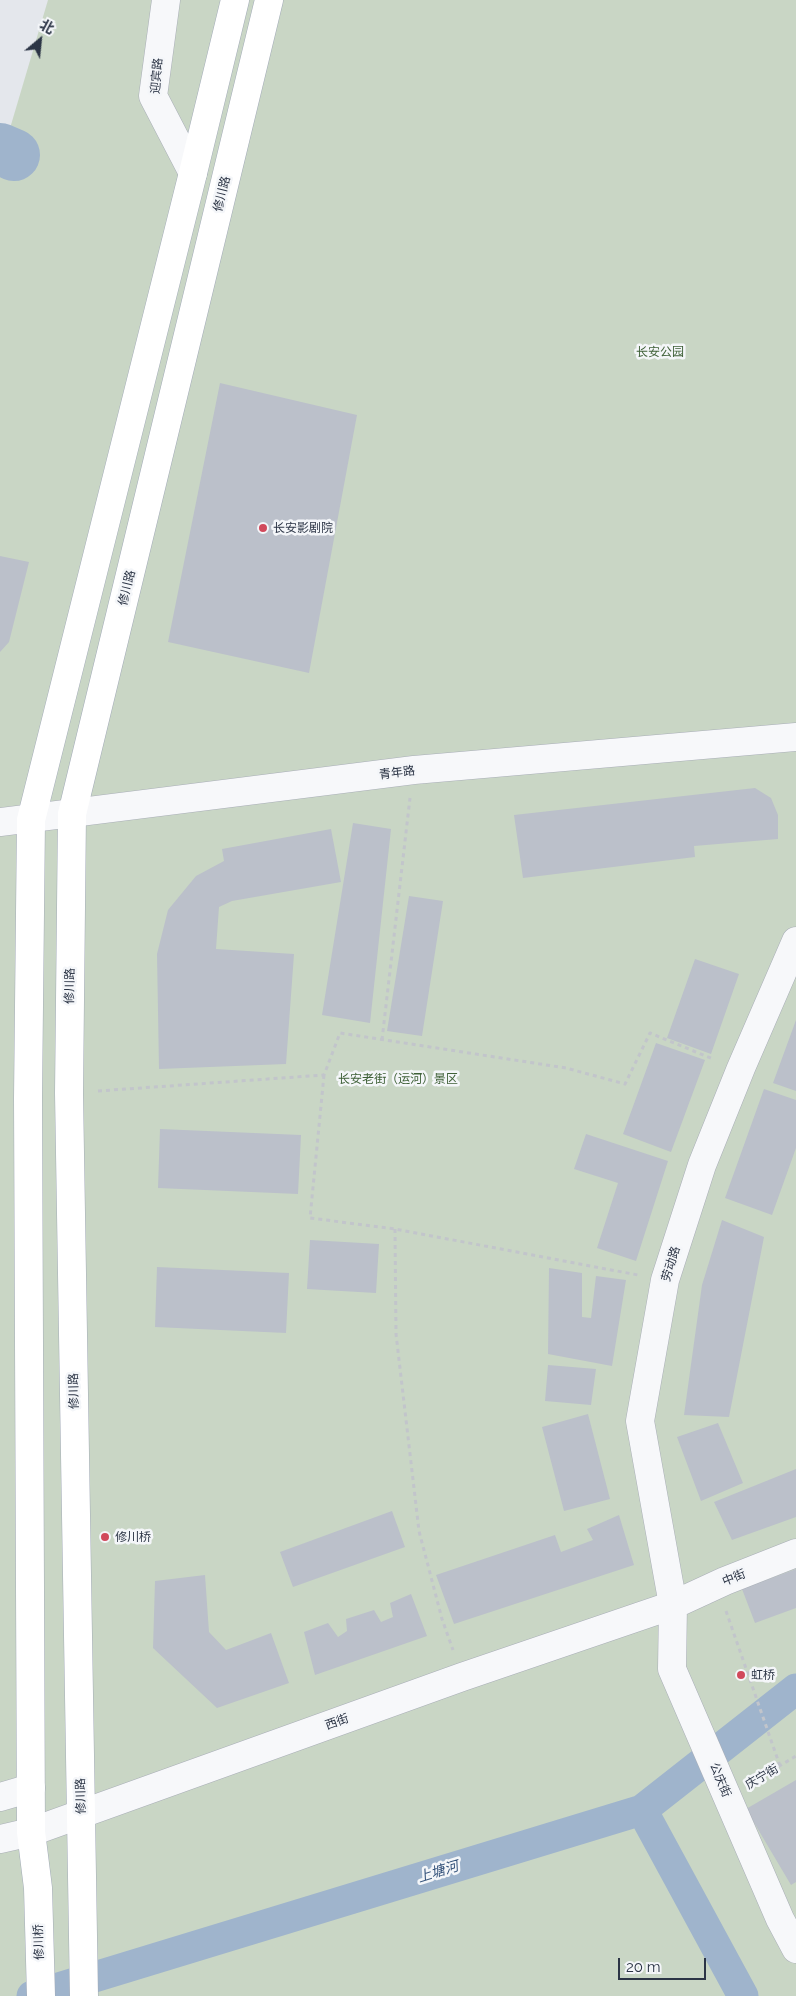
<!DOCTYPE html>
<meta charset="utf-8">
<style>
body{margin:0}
#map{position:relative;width:796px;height:1996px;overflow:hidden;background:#e4e7ec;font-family:Raleway,"Noto Sans SC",sans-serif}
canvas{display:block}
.north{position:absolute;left:15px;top:15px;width:50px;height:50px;-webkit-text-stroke:4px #f4f6f9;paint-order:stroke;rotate:28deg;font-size:14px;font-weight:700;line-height:20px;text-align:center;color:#2b3445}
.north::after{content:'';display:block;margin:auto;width:18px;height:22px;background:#2b3445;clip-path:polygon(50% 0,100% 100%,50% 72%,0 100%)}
.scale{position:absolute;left:618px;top:1958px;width:88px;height:22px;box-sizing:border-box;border:2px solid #2b3445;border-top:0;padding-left:6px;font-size:15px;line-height:18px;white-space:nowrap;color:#2b3445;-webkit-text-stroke:4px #f4f6f9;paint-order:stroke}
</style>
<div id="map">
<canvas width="796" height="1996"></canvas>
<div class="north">北</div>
<div class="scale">20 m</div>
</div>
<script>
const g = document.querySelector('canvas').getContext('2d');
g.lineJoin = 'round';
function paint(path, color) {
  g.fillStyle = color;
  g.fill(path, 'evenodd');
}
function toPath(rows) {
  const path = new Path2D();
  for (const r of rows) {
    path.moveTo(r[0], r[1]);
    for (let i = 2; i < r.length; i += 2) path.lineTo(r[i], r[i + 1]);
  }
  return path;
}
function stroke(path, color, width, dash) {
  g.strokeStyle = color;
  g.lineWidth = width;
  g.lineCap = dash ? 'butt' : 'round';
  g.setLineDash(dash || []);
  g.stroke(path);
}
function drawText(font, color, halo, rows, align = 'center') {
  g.font = font + ' Raleway,"Noto Sans SC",sans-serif';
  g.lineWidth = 5;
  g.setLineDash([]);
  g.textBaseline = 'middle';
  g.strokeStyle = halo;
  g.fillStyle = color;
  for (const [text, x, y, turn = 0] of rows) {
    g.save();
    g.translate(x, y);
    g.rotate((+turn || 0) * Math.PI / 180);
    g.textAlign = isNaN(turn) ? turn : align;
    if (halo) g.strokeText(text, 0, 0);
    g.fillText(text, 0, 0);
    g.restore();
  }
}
const green = toPath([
 [48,0,796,0,796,1996,0,1996,0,162]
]);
const canal = toPath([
 [642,1810,796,1689],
 [32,1996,642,1810,743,1996]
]);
const river = toPath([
 [0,149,14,155]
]);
const building = toPath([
 [220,383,357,415,309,673,168,642],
 [0,556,29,562,9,642,0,652],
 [755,788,771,798,778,815,778,839,694,846,695,857,523,878,514,815],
 [353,823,391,829,370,1023,322,1015],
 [331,829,341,882,232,901,219,907,216,949,294,954,286,1064,159,1069,157,954,168,910,196,876,224,861,222,849],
 [409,896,443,901,422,1036,387,1031],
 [695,959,739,974,711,1054,667,1038],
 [796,1020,796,1091,773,1083],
 [656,1043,705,1060,671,1152,623,1134],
 [764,1089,796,1100,796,1148,772,1215,725,1198],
 [160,1129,301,1135,298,1194,158,1188],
 [586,1134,668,1161,636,1261,597,1248,618,1183,574,1169],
 [722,1220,764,1237,729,1417,684,1415,702,1285],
 [310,1240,379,1244,376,1293,307,1289],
 [157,1267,289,1273,286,1333,155,1327],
 [549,1268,582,1273,582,1317,591,1318,596,1276,626,1280,612,1366,548,1354],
 [548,1365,596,1369,591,1405,545,1401],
 [588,1414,610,1499,564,1511,542,1427],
 [718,1423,743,1483,701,1501,677,1437],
 [796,1469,796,1517,732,1540,714,1502],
 [392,1511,405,1547,293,1587,280,1552],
 [619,1515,634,1565,454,1624,436,1575,555,1535,561,1552,593,1540,587,1529],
 [796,1569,796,1608,755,1623,742,1589],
 [205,1575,209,1632,226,1650,271,1633,289,1683,217,1708,153,1648,155,1581],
 [411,1594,427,1636,315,1675,304,1632,328,1623,338,1637,347,1631,346,1619,374,1610,381,1622,393,1617,390,1603],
 [796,1780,796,1882,791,1885,746,1809]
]);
const path = toPath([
 [382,1040,410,798],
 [324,1075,310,1218,395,1229,638,1275],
 [98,1091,324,1075,340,1033,566,1068,625,1084,650,1033,713,1059],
 [395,1229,396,1334,419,1531,442,1619,453,1650],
 [726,1611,780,1766],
 [751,1783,796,1756]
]);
const minor = toPath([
 [166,0,153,96,193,173],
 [0,822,414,770,796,737],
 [796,941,741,1068,702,1165,665,1280,640,1421,673,1605,672,1669,780,1919,796,1949],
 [0,1797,31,1788],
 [0,1839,31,1832,462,1677,673,1605,725,1581,796,1553]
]);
const major = toPath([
 [41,1996,38,1888,31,1832,28,1098,31,820,193,173,235,0],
 [84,1996,69,1093,72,814,269,0]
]);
const markers = [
 [263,528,5,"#d1495b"],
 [105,1537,5,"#d1495b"],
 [741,1675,5,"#d1495b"]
];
const streetNames = [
 ["迎宾路",157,76,-85],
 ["修川路",222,194,-76],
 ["修川路",127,588,-76],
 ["青年路",397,773,-7],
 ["修川路",70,986,-89],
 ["劳动路",671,1264,-73],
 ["修川路",74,1391,-91],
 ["中街",734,1578,-22],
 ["西街",337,1722,-20],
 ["庆宁街",762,1777,-31],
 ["公庆街",720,1780,67],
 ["修川路",81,1796,-91],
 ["修川桥",39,1942,-92]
];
const parkNames = [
 ["长安公园",660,352],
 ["长安老街（运河）景区",398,1079]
];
const poiNames = [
 ["长安影剧院",273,528],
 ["修川桥",115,1537],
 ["虹桥",751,1675]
];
const waterNames = [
 ["上塘河",438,1872,-17]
];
paint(green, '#c9d6c5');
stroke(canal, '#9fb4cc', 31);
stroke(river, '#9fb4cc', 52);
paint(building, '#bbc0ca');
stroke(minor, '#a9aeb7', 29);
stroke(major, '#a3abb8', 29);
stroke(path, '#c2c5cb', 3, [4, 4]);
stroke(minor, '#f7f8fa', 28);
stroke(major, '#fff', 28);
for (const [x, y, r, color] of markers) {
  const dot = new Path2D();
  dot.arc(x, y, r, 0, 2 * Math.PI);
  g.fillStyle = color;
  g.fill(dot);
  stroke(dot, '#f4f6f9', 2);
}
drawText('12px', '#2b3445', '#f4f6f9', streetNames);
drawText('12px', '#3f6138', '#f4f6f9', parkNames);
drawText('12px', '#2b3445', '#f4f6f9', poiNames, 'left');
drawText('italic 14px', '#34527a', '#f4f6f9', waterNames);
</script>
